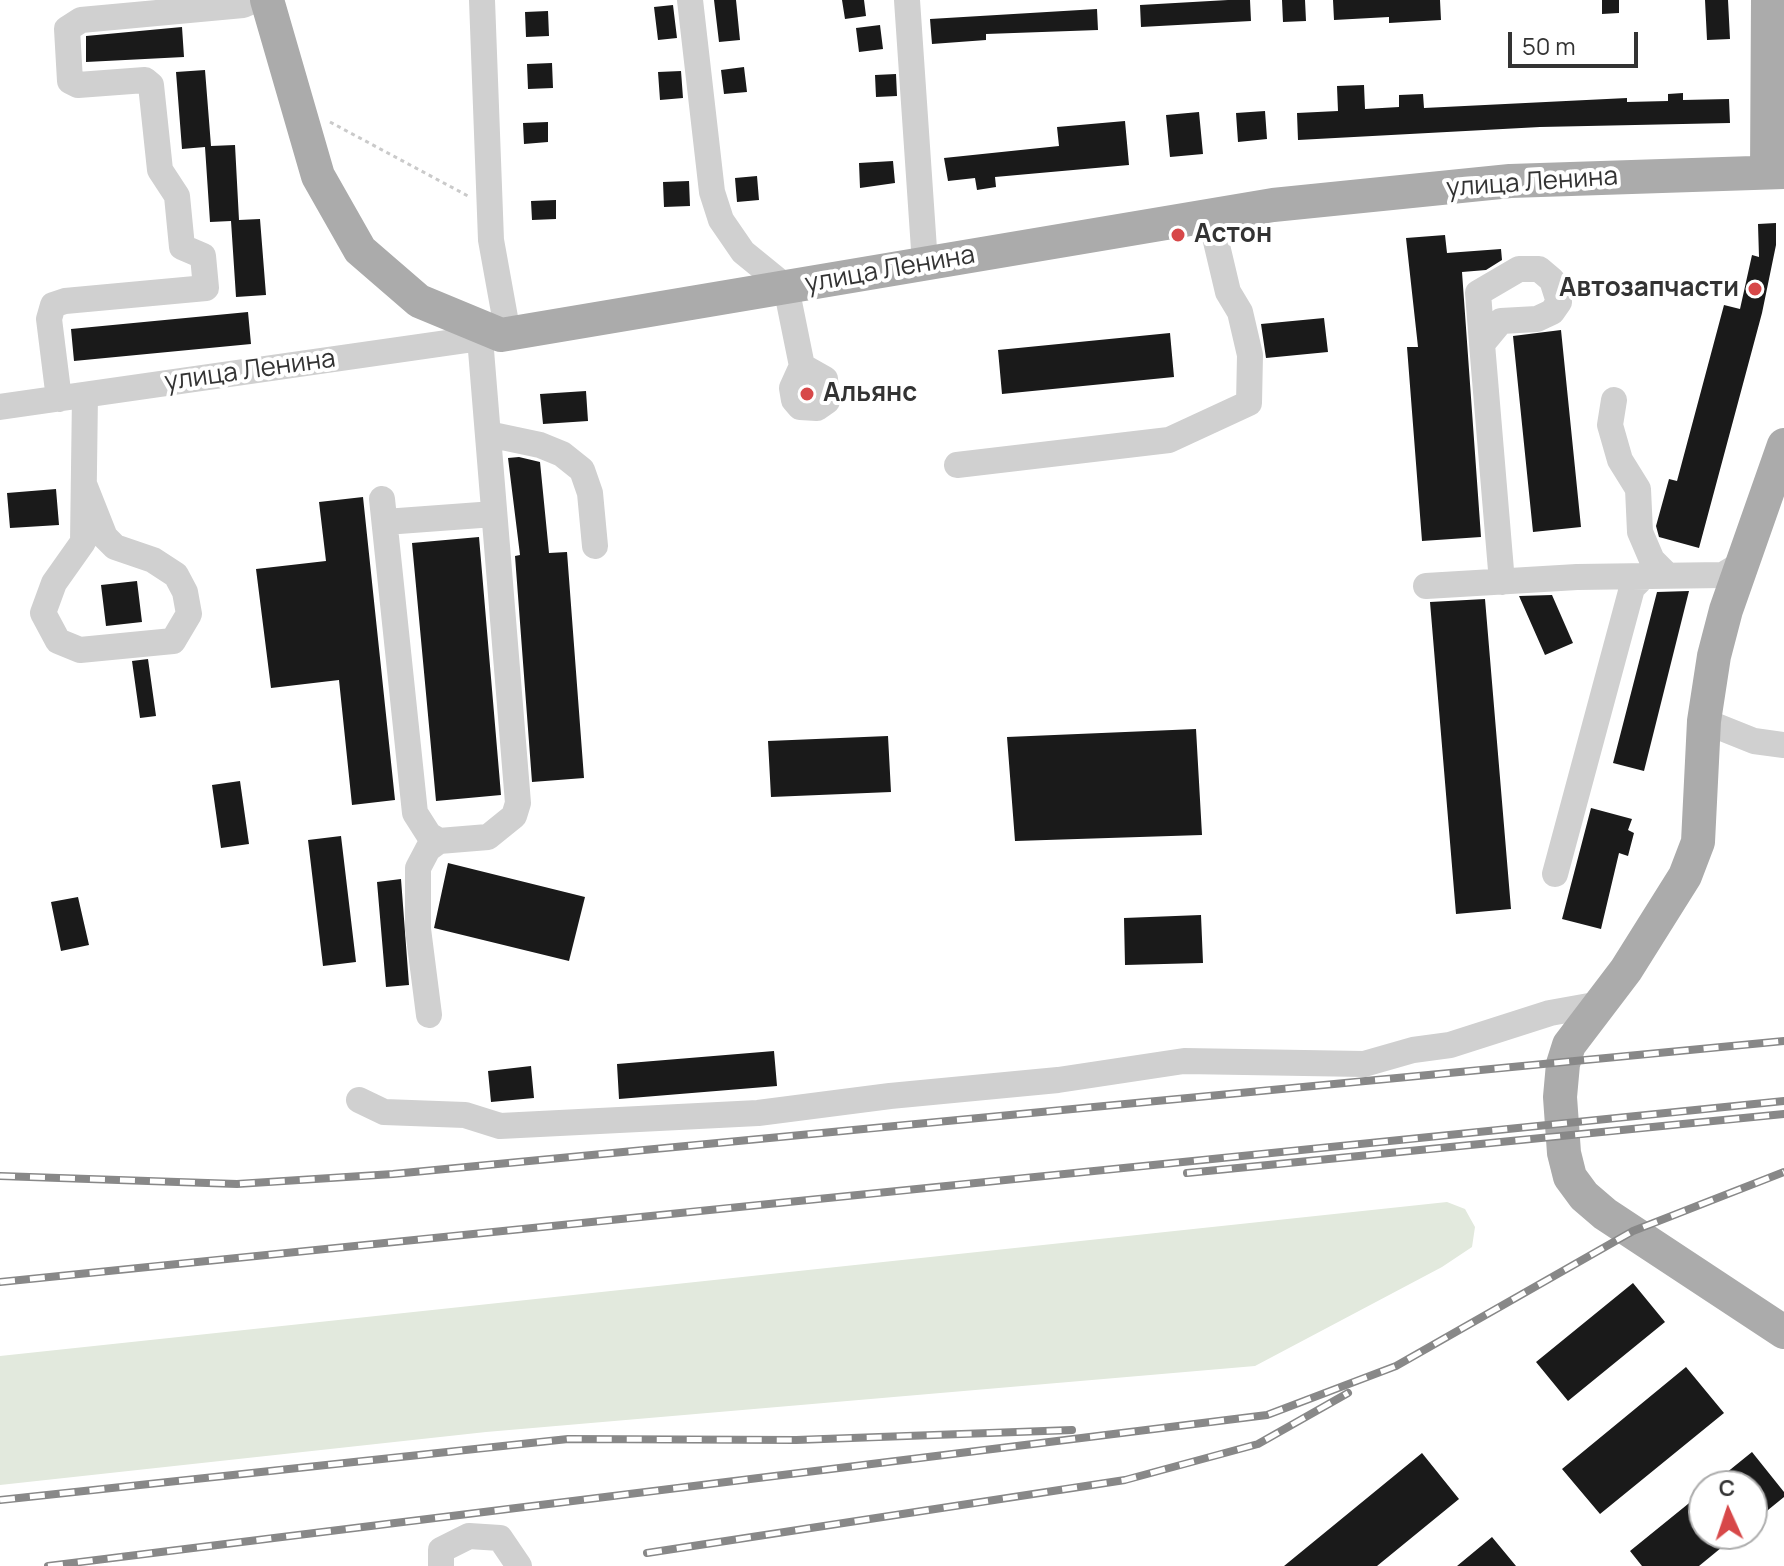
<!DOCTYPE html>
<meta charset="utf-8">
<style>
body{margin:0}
#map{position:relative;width:1784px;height:1566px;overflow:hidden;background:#fff;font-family:Manrope,sans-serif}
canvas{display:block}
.north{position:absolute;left:1688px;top:1470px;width:80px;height:80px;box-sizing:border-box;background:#fff;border:2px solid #adadad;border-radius:50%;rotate:357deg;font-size:22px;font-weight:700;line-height:32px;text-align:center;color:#333}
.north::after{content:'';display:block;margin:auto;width:28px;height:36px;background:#d74849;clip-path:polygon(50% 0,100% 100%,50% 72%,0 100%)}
.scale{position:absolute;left:1508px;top:32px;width:130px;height:36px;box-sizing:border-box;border:4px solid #333;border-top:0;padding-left:10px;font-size:24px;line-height:28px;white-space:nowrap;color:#333;-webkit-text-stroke:6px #fff;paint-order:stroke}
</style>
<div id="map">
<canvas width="1784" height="1566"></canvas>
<div class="north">С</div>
<div class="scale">50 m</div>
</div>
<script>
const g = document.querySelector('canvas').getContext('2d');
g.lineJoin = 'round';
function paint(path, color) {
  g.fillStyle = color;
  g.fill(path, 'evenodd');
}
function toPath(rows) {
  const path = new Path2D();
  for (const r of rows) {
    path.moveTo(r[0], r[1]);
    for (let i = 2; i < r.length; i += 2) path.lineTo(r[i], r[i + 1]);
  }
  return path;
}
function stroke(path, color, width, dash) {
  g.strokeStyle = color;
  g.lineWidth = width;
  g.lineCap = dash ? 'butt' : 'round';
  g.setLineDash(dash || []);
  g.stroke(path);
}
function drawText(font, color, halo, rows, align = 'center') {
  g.font = font + ' Manrope,sans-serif';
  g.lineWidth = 8;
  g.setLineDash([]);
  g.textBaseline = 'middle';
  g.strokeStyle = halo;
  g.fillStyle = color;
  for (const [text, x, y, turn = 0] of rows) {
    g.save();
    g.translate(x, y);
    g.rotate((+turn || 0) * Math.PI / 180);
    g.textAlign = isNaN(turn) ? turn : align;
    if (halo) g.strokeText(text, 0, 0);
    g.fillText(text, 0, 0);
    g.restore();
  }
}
const green = toPath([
 [1447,1202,1465,1209,1475,1227,1472,1247,1442,1267,1255,1366,486,1432,0,1485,0,1356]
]);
const building = toPath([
 [714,0,736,0,740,40,719,42],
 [842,0,864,0,866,16,845,19],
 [1228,0,1250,0,1251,21,1141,27,1140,5],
 [1282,0,1305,0,1306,21,1283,22],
 [1333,0,1440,0,1441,20,1389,23,1389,17,1334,20],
 [1602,0,1619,0,1619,13,1602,14],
 [1705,0,1728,0,1730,39,1707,40],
 [673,5,677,38,658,40,654,7],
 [1097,9,1098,30,986,34,986,40,932,44,930,19],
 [548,11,549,36,526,37,525,12],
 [880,25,883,49,859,52,856,28],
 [182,27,184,57,86,62,86,36],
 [552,63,553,88,528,89,527,64],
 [744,67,747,92,724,94,721,70],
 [205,70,211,146,235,145,239,220,260,219,266,295,236,297,231,221,210,222,205,147,182,149,176,72],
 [681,71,683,98,660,100,658,72],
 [896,74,897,96,876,97,875,75],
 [1364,85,1365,109,1399,107,1399,95,1423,94,1424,108,1627,98,1627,102,1668,101,1668,94,1683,93,1683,100,1729,99,1730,123,1540,127,1298,140,1297,113,1338,111,1337,86],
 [1265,111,1267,139,1238,142,1236,113],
 [1199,112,1203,154,1170,157,1166,115],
 [1125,121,1129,165,995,177,996,187,977,190,975,178,948,181,944,158,1059,146,1057,127],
 [548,122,548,142,524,144,523,123],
 [893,161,895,183,860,188,859,163],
 [757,176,759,200,737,202,735,178],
 [689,181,690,206,664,207,663,182],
 [556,200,556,219,532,220,531,201],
 [1776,223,1776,245,1762,313,1699,548,1659,537,1656,526,1669,479,1677,481,1724,305,1740,309,1752,255,1759,257,1758,224],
 [1445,235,1447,253,1501,249,1502,260,1486,270,1462,272,1481,537,1422,541,1407,347,1418,347,1406,238],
 [248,312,251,344,74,361,71,329],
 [1324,318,1328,352,1266,358,1261,324],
 [1561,330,1581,527,1533,532,1513,336],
 [1170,333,1174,377,1002,394,998,350],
 [586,391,588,421,543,424,540,394],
 [519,457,540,462,549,553,567,552,584,778,532,782,515,556,520,555,508,458],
 [56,489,59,525,10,528,7,493],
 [363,497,395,800,352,805,339,680,271,688,256,569,326,561,319,502],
 [479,537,501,795,436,801,412,543],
 [137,581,142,622,106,626,101,585],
 [1689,591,1644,771,1613,763,1657,592],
 [1552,595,1573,643,1545,655,1519,596],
 [1485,599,1511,909,1456,914,1430,602],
 [148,659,156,716,140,718,132,661],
 [1196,729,1202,835,1015,841,1007,737],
 [888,736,891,792,771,797,768,741],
 [240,781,249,844,221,848,212,785],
 [1591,808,1632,819,1628,830,1634,833,1628,856,1619,853,1601,929,1562,919],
 [341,836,356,962,323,966,308,840],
 [448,863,585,897,569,961,434,928],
 [401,879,409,985,386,987,377,882],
 [78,897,89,945,61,951,51,902],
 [1201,915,1203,963,1125,965,1124,918],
 [774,1051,777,1086,619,1099,617,1064],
 [531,1066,534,1098,491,1102,488,1071],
 [1633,1283,1665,1322,1568,1401,1536,1362],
 [1686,1367,1724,1413,1600,1514,1562,1469],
 [1752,1452,1784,1492,1784,1497,1752,1523,1752,1486,1710,1486],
 [1422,1453,1459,1499,1377,1566,1284,1566],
 [1704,1491,1704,1534,1738,1534,1699,1566,1642,1566,1630,1551],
 [1492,1537,1516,1566,1457,1566]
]);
const path = toPath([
 [330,122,468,196]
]);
const minor = toPath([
 [482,0,491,240,508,334],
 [690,0,712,192,721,220,743,252,786,287,802,366,792,388,794,400,800,407,817,408,827,401,825,379,802,366],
 [907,0,925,264],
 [1482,344,1501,321,1537,319,1552,312,1559,302,1552,280,1539,269,1519,269,1478,293,1482,344,1502,582],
 [59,399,49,319,53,305,65,301,206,288,203,256,182,247,177,196,160,170,151,85,145,80,78,85,70,81,67,29,81,20,243,5,255,0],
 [1614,400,1610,425,1620,460,1638,489,1640,532,1652,560,1667,575],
 [0,407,495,336],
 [488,434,540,445,562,454,582,470,590,493,595,546],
 [957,465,1169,440,1249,403,1250,355,1240,312,1228,292,1210,216],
 [84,484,105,537,115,547,153,560,176,575,185,592,189,614,173,641,80,650,58,641,43,613,54,583,83,542,85,395],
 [382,499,415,813,429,835,439,841],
 [385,522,494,514],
 [1426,586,1577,577,1723,575,1743,563],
 [1704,721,1754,741,1784,745],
 [1555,874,1632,588,1645,575],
 [429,1015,418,929,418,868,428,849,439,841,488,837,514,816,518,803,480,338],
 [359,1100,384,1112,465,1115,500,1126,758,1113,890,1096,1058,1080,1184,1061,1364,1064,1413,1050,1450,1045,1550,1013,1600,1004],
 [441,1566,441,1550,469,1536,500,1538,519,1566]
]);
const major = toPath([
 [267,0,318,176,360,250,419,301,501,335,1273,205,1510,181,1784,172],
 [1767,172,1768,0],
 [1784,445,1726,610,1714,656,1704,721,1698,842,1685,876,1626,970,1569,1045,1563,1064,1560,1097,1564,1153,1570,1177,1584,1196,1605,1214,1784,1332]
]);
const rail = toPath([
 [1187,1173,1784,1114],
 [0,1176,237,1184,393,1174,1784,1041],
 [0,1282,1784,1101],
 [0,1500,568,1439,796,1440,1072,1430],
 [647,1553,1125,1480,1258,1444,1348,1393],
 [48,1566,1267,1415,1396,1366,1633,1231,1784,1172]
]);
const markers = [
 [1178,235,8,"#d74849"],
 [1755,289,8,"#d74849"],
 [807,394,8,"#d74849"]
];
const streetNames = [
 ["улица Ленина",1532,183,-4],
 ["улица Ленина",890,270,-10],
 ["улица Ленина",250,371,-8]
];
const poiNames = [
 ["Астон",1194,235],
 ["Автозапчасти",1739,289,"right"],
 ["Альянс",823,394]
];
paint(green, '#e2e9dd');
paint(building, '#1a1a1a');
stroke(path, '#cacaca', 3, [4, 4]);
stroke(minor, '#d0d0d0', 26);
stroke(major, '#ababab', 34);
stroke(rail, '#888', 8);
stroke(rail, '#fff', 5, [15]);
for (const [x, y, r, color] of markers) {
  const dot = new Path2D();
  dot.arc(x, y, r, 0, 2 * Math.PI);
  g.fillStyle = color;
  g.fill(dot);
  stroke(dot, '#fff', 3);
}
drawText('26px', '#333', '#fff', streetNames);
drawText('bold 26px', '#333', '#fff', poiNames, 'left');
</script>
